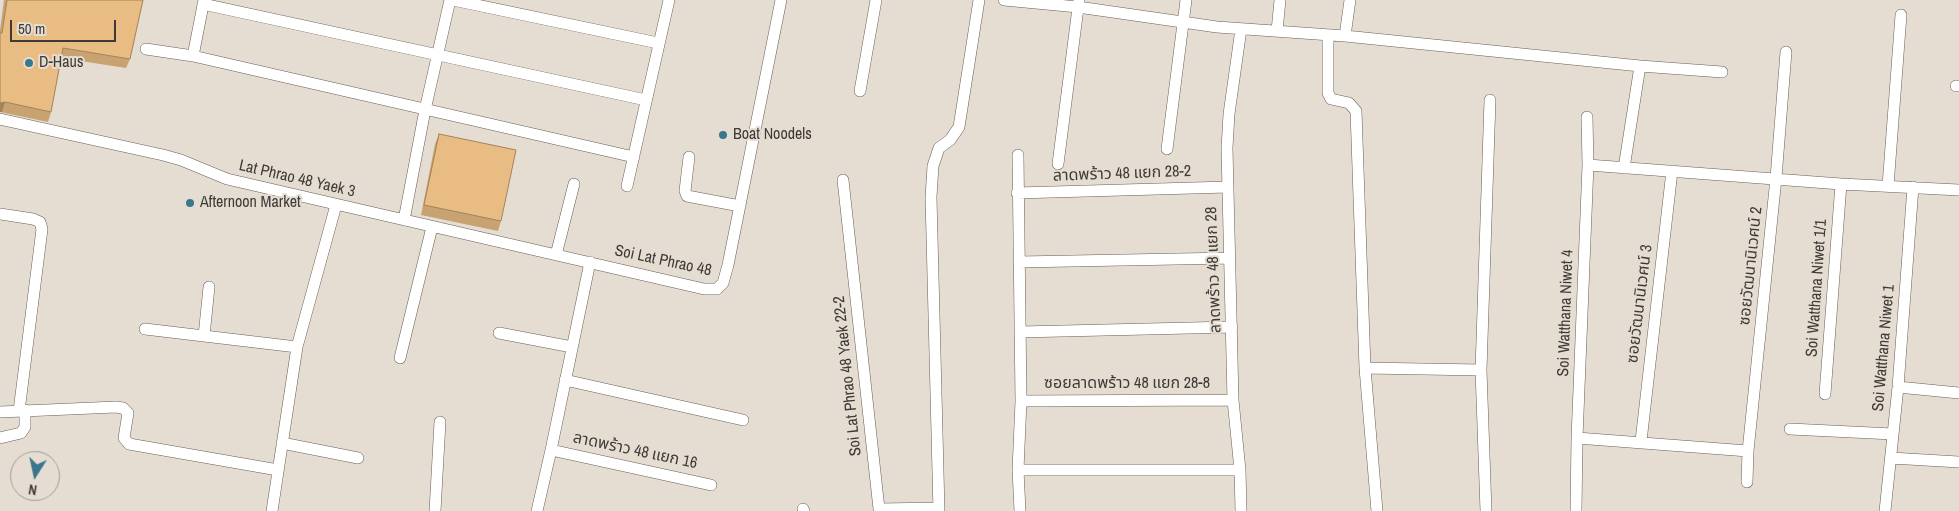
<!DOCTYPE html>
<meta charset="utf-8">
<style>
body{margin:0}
#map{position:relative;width:1959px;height:511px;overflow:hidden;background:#e5ddd2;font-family:"Archivo Narrow",sans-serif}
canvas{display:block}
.north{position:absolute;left:10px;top:451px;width:50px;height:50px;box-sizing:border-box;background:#e5ddd2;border:1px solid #a29c94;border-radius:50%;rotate:190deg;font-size:14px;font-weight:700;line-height:20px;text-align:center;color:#3e3b37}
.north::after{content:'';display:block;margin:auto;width:18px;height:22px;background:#39778d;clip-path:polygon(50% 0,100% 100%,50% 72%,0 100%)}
.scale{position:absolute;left:10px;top:20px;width:106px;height:22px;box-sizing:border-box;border:2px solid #3e3b37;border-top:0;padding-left:6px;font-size:15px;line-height:18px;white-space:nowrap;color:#3e3b37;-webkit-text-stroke:4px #e5ddd2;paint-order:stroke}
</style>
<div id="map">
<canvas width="1959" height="511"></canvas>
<div class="north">N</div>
<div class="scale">50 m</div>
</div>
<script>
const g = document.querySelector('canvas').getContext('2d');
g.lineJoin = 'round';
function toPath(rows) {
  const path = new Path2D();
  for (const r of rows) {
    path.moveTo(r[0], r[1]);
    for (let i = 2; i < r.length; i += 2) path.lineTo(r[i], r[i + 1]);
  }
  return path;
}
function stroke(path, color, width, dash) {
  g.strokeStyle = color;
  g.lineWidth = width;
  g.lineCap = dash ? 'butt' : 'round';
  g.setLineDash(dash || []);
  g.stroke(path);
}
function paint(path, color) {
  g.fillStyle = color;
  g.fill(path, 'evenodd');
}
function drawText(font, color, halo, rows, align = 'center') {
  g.font = font + ' "Archivo Narrow","Noto Sans Thai",sans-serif';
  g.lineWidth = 4;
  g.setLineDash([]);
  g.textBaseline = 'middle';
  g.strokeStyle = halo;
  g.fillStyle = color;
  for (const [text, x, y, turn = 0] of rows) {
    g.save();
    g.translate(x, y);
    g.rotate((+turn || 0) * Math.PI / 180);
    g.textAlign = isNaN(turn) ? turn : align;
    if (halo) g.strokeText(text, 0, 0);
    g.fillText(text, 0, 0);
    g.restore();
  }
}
const street = toPath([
 [453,0,658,43],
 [1004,0,1078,7,1217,27,1345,36,1640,66,1722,72],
 [203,4,646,100],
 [1241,29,1229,114,1227,148,1233,400,1240,470,1241,511],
 [1277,31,1280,0],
 [1328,35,1328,93,1331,99,1349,103,1356,111,1365,368,1377,511],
 [1345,36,1350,0],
 [146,49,193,56,634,157],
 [193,56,204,0],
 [1956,86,1959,86],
 [860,91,876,0],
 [0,119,163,155,181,160,227,179,704,289,717,289,723,283,728,265,781,0],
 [1167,149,1186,0],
 [1018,155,1021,401,1018,470,1020,511],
 [689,157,685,191,687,196,740,206],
 [1058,164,1079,0],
 [1588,165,1841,184,1959,190],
 [1624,168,1640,66],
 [843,180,879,509,939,508],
 [627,186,669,0],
 [1888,186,1901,15],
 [1017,193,1228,187],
 [0,214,33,219,40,222,42,229,19,411],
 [404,220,425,110,450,0],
 [556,255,574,184],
 [1019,262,1230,258],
 [145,329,297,347],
 [1020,332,1232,327],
 [499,333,572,347],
 [204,336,209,287],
 [400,358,432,227],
 [1365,368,1481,370],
 [565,380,743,420],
 [1898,387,1959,393],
 [1825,394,1841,184],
 [1021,401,1233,400],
 [0,412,116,407,123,408,128,413,124,438,129,444,278,470],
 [1790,429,1893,434],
 [0,438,21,433,25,427,25,410],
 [1577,438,1748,451],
 [1641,441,1672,171],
 [282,443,358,458],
 [551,450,711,485],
 [1891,458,1959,462],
 [1018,470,1240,470],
 [1747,482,1748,451,1776,178,1786,52],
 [803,509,804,511],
 [272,511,297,347,336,205],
 [435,511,440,422],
 [537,511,551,450,590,262],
 [939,511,931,197,933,166,939,148,950,140,959,127,979,0],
 [1486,511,1481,370,1490,100],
 [1576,511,1577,438,1588,165,1587,117],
 [1885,511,1898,387,1913,187]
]);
const wall = toPath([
 [4,0,143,0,130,59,126,68,61,58,51,112,48,122,0,112,0,30],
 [439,134,501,221,498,231,421,215,435,144]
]);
const shadedWall = toPath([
 [1,102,5,102,2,112,0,112,0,103]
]);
const building = toPath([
 [7,0,143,0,130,59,63,48,51,112,5,102,0,103,0,33,2,33,7,0],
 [439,134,516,150,501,221,424,205,439,134]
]);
const markers = [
 [29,63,5,"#39778d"],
 [723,135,5,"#39778d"],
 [190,203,5,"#39778d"]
];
const poiNames = [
 ["D-Haus",39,63],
 ["Boat Noodels",733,135],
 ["Afternoon Market",200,203]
];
const streetNames = [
 ["ลาดพร้าว 48 แยก 28-2",1122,174,-2],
 ["Lat Phrao 48 Yaek 3",297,179,13],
 ["Soi Lat Phrao 48",663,261,12],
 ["ซอยวัฒนานิเวศน์ 2",1751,266,-84],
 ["ลาดพร้าว 48 แยก 28",1214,270,-92],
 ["Soi Watthana Niwet 1/1",1817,288,-86],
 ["ซอยวัฒนานิเวศน์ 3",1640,304,-83],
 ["Soi Watthana Niwet 4",1566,313,-88],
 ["Soi Watthana Niwet 1",1884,348,-85],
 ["Soi Lat Phrao 48 Yaek 22-2",848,376,-96],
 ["ซอยลาดพร้าว 48 แยก 28-8",1127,384],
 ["ลาดพร้าว 48 แยก 16",635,451,12]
];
stroke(street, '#665f56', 12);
stroke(street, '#fff', 11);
paint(wall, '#c8a270');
paint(shadedWall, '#a2845b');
paint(building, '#e8bc82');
stroke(building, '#a2845b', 1);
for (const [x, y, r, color] of markers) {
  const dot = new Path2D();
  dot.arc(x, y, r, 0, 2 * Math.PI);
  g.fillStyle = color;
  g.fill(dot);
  stroke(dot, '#e5ddd2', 2);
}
drawText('16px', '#3e3b37', '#e5ddd2', poiNames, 'left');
drawText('16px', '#3e3b37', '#e5ddd2', streetNames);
</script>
